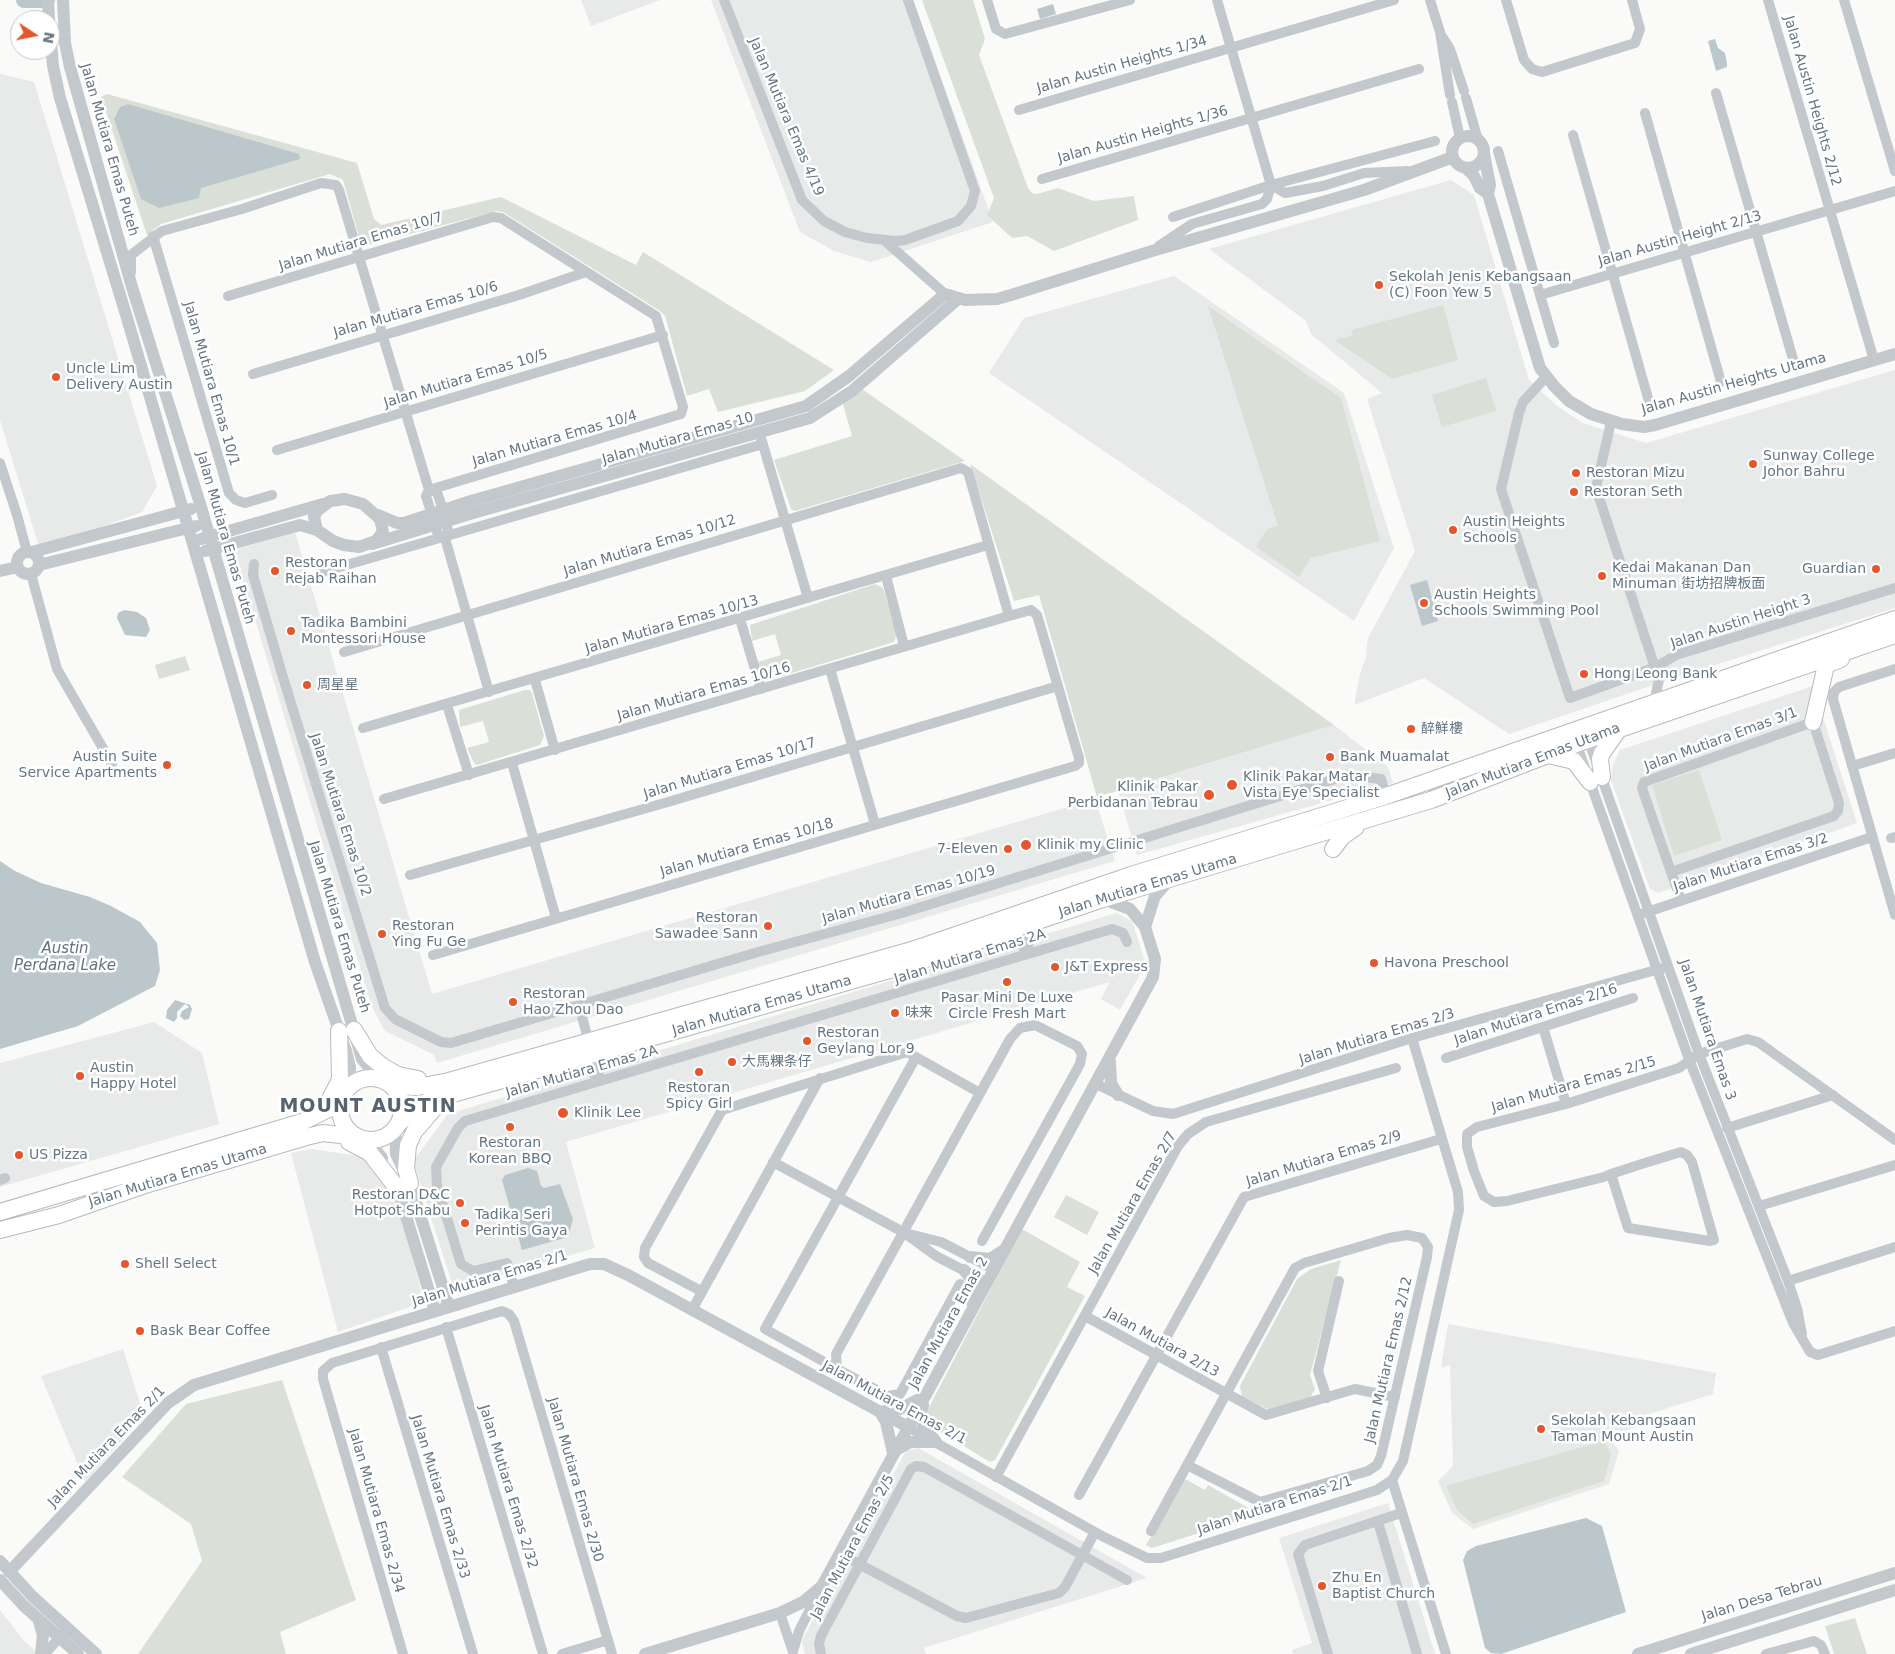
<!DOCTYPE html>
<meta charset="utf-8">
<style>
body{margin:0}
#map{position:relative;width:1895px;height:1654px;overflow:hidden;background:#fafaf8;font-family:"DejaVu Sans",sans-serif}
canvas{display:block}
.north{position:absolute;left:10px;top:10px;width:50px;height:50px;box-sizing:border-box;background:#fff;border:1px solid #c1c8cd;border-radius:50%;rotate:101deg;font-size:14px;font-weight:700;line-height:20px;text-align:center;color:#657683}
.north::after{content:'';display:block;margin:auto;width:18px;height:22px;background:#e4572e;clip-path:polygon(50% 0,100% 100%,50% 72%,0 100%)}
</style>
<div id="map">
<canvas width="1895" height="1654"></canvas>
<div class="north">N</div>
</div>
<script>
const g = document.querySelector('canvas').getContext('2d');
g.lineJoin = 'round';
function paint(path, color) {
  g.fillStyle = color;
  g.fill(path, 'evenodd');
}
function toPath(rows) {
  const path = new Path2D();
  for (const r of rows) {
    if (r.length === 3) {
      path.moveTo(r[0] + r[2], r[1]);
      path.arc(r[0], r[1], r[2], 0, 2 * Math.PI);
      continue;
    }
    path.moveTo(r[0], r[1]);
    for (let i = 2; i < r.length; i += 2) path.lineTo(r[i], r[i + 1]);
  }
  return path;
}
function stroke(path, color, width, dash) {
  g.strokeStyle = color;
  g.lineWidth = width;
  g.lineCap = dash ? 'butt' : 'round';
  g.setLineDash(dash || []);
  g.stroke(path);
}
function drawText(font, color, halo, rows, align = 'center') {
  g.font = font + ' "DejaVu Sans","Noto Sans SC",sans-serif';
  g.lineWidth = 5;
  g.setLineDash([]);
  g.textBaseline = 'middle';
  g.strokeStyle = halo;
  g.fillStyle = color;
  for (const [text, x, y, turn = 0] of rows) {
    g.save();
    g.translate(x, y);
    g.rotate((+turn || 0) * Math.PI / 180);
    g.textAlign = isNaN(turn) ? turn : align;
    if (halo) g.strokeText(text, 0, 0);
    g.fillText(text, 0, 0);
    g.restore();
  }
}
const built = toPath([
 [581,0,660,0,591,26],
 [711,0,913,0,993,222,871,262,834,251,800,232],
 [0,74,34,82,157,486,142,512,40,550,0,420],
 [1451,180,1474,195,1529,380,1557,406,1583,423,1646,443,1895,370,1895,608,1671,679,1509,734,1424,678,1354,705,1360,674,1366,657,1368,638,1415,551,1367,399,1382,393,1311,334,1306,321,1209,249],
 [1174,276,1344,393,1394,548,1354,621,989,373,1024,318],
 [295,532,432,994,1095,799,1115,861,437,1063,434,1055,385,1031,372,1007,234,550],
 [1813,686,1857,823,1658,893,1650,889,1611,780,1613,765,1620,750],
 [1334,725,1388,767,1393,783,1137,855,1118,791],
 [1116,913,1132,921,1146,964,1120,1010,1101,999,1110,982,566,1142,595,1248,460,1287,452,1283,413,1161,448,1114],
 [154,1022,202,1053,219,1124,0,1187,0,1063],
 [311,1149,366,1157,397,1199,424,1302,338,1332,291,1153],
 [1448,1324,1716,1373,1713,1394,1649,1414,1652,1421,1609,1437,1619,1451,1609,1484,1473,1529,1452,1513,1438,1481,1453,1466,1450,1365,1441,1368],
 [123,1349,144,1416,85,1482,41,1376],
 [918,1448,1147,1578,924,1648,926,1654,805,1654,802,1643,804,1636,906,1451],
 [1388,1503,1435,1654,1293,1654,1292,1650,1312,1643,1279,1538],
 [0,1610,25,1642,40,1654,0,1654]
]);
const green = toPath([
 [922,0,973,0,985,39,979,55,1028,188,1032,193,1037,194,1058,188,1094,201,1134,196,1138,220,1054,251,1027,236,1012,238,987,215,994,198],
 [107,94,357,163,374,219,381,225,501,197,636,265,643,252,834,370,805,391,718,412,709,389,687,396,665,316,660,311,503,212,497,211,364,246,361,244,343,180,330,174,161,224,147,235,101,97],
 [1443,305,1458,360,1392,379,1335,340,1353,335,1352,330],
 [1208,306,1341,398,1380,541,1311,558,1299,577,1256,547,1267,529,1278,526],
 [1486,378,1496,411,1442,427,1432,395],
 [862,389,965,461,795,511,791,509,774,460,852,436,842,401],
 [970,464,1334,725,1097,797,1039,595,1014,601],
 [875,584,883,588,897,634,894,642,769,680,763,676,758,662,781,655,775,634,752,641,750,625],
 [185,656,190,670,159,679,155,665],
 [525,690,530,690,532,693,544,736,540,745,477,765,474,763,467,748,489,742,483,721,460,727,459,710],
 [1699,770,1722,840,1674,856,1652,785],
 [1066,1195,1099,1212,1087,1235,1054,1217],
 [1022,1229,1080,1262,1067,1287,1085,1296,995,1460,990,1462,929,1425,926,1413],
 [1341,1260,1310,1375,1315,1389,1310,1398,1270,1410,1242,1397,1240,1386,1297,1279,1311,1269],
 [282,1380,356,1600,280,1632,286,1654,138,1654,202,1561,191,1524,122,1477,186,1404],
 [1604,1441,1611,1454,1604,1481,1473,1524,1457,1510,1446,1486],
 [1185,1479,1205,1490,1208,1485,1259,1514,1152,1548,1146,1545],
 [1855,1618,1867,1654,1834,1654,1825,1626]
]);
const water = toPath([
 [1053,4,1056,14,1040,19,1037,9],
 [1715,39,1718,48,1725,53,1727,64,1727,67,1716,71,1708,41],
 [128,104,299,154,300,159,201,188,199,198,159,208,141,199,114,119,120,107],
 [1427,580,1438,621,1422,626,1410,585],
 [124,610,137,612,146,618,150,630,146,637,125,635,117,618,118,613],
 [0,861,15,871,41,883,90,897,111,906,140,922,157,943,160,970,155,986,78,1026,0,1049],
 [175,1000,190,1005,192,1009,189,1019,184,1020,180,1016,182,1011,189,1007,185,1004,177,1012,177,1018,174,1022,166,1018,167,1010],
 [528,1168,537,1171,541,1186,544,1188,560,1184,573,1219,568,1237,522,1250,502,1180,505,1175],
 [1586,1518,1602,1526,1626,1612,1501,1654,1491,1653,1485,1648,1463,1560,1467,1551,1476,1546]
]);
const river = toPath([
 [24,0,47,0]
]);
const minor = toPath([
 [724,0,802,200,824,221,845,232,867,238,896,241,905,240,958,221,971,206,975,191,908,0],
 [987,0,996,29,1005,34,1130,0],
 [1217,0,1271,185],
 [1430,0,1440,32,1450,95],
 [1506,0,1524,60,1532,69,1542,72,1635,43,1640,29,1632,0],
 [1768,0,1874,360],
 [1844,0,1895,171],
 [1441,35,1450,49,1464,91],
 [1716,93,1793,359],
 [1466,98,1478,140],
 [1452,102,1460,138],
 [1019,110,1394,0],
 [1645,113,1721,382],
 [1573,135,1650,405],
 [1498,151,1554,343],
 [1042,179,1419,69],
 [1271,185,1285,193,1323,186,1364,173,1407,171],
 [1173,217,1271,185,1435,141],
 [153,236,229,493,236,500,245,503,272,495],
 [885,241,945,294],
 [1159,246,1192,224,1262,204,1267,199,1271,185],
 [131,272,131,255,162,231,242,209,321,183,336,185,339,190,429,490,426,496,435,525,438,535,445,538],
 [1540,295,1895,191],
 [228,296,493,217,501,218,656,316,683,407,681,414,429,490],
 [253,374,519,295,586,272],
 [1546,377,1523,402,1519,413,1501,489,1570,698,1656,667,1676,655,1895,588],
 [1611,422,1596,488,1659,680,1654,702],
 [761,438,808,598],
 [277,450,663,335],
 [0,463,17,515,27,552],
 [429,490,437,492,443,510,448,531,445,538,489,692],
 [254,564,253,575,282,674,385,1008,395,1019,441,1042,451,1043,758,952,902,913,1348,775,1381,779,1386,796],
 [319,573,763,444],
 [31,574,57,669,112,764],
 [886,576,904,646],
 [740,619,761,689],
 [344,652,961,468,968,472,1009,616],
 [830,669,875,824],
 [1895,669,1839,687,1834,692,1833,699,1895,915],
 [535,680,555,750],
 [447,705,469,775],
 [363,728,988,545],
 [1587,736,1699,1054,1788,1281,1797,1308,1802,1334],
 [1575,740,1690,1062,1793,1323,1810,1352,1818,1355,1895,1331],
 [512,763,556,918],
 [1852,766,1895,753],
 [384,799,1009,616,1031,610,1037,615,1079,758,1079,763,1075,766,433,955],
 [1891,838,1895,837],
 [1671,872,1834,816,1838,811,1839,803,1813,722,1644,782,1642,788,1671,872,1681,900],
 [410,875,668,802,1058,686],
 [1644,913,1872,837],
 [1002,936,1018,939,1027,953],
 [1027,954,1030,934,1041,923],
 [579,1005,589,1043],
 [1543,1027,1566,1104],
 [1446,1058,1633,998],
 [575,1059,588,1066,598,1080],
 [598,1081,599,1062,606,1050],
 [1096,1084,1153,1111,1173,1114,1412,1038,1663,968],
 [1727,1128,1833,1095],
 [773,1162,903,1232,936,1256,988,1283],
 [1611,1174,1628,1228,1710,1241,1714,1240,1692,1162,1687,1155,1681,1152,1648,1162,1611,1174,1604,1177,1507,1201,1494,1202,1484,1196,1474,1171,1467,1147,1467,1134,1477,1127,1566,1104,1679,1068,1699,1054,1747,1039,1758,1042,1895,1140],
 [0,1180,5,1178],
 [1759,1206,1895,1165],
 [909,1234,941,1242,995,1270],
 [1788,1281,1895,1247],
 [960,1284,900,1394,888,1396,837,1369,836,1354,1010,1039,1020,1028,1035,1025,1077,1046,1082,1054,1080,1064,982,1241],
 [514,1287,507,1263,473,1271,461,1264,437,1186,436,1167,458,1128,465,1121,1112,929,1123,933,1127,942],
 [701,1291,648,1263,644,1257,645,1248,722,1110,907,1052,980,1093],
 [692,1310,820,1078],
 [1085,1316,1266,1415,1355,1389,1395,1397],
 [446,1327,543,1654],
 [381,1347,473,1654],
 [837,1369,765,1329,916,1057],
 [1327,1398,1318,1371,1339,1281],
 [908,1427,1102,1536,1147,1558,1161,1558,1377,1490,1392,1480,1403,1461,1459,1210,1458,1192,1412,1038],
 [996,1477,1178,1146,1188,1134,1206,1122,1396,1068],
 [1392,1480,1446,1654],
 [1079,1495,1244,1197,1441,1139],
 [1378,1522,1417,1654],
 [1151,1531,1295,1268,1304,1263,1389,1238,1407,1235,1422,1238,1428,1247,1427,1257,1381,1456,1377,1465,1368,1471,1260,1502,1187,1465],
 [840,1554,957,1616,966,1618,1059,1593,1065,1587,1095,1532],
 [780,1613,793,1652],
 [793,1651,799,1631,821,1588],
 [45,1654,63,1633],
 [403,1654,323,1379,323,1371,332,1363,502,1311,509,1314,514,1321,612,1654],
 [562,1654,608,1640],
 [821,1654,819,1644,821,1636,911,1469,916,1466,924,1467,1127,1580],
 [1328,1654,1298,1554,1305,1545,1401,1513],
 [1766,1654,1814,1641,1821,1645,1825,1654]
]);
const tertiary = toPath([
 [48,0,49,20],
 [63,0,65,43,70,67,132,287,201,507,362,1059,378,1078],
 [50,29,53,66,60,98,127,318,315,962,346,1051,350,1067,349,1088],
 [1468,152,16],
 [1484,154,1490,185,1488,194,1540,368,1554,386,1569,401,1591,414,1622,424,1644,427,1655,425,1895,354],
 [1466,168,1474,176,1480,188,1488,194],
 [345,499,363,504,380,519,383,532,376,541,359,547,344,545,333,541,317,530,314,517,317,511,330,501,345,499],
 [378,515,397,523,404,523,471,501,806,406,849,376,945,294,965,300,997,299,1011,295,1152,251,1364,190,1453,157],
 [201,539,323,504],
 [372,544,473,513,810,418,852,391,959,298],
 [205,551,300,525,317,530],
 [28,563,11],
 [32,552,191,509],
 [39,565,196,526],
 [0,571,18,567],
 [1145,927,1155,896,1170,879],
 [1110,1062,1111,1083,1118,1095],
 [395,1130,396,1154,410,1183,449,1307],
 [368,1140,382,1158],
 [395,1180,435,1311],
 [970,1257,990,1259,1004,1250],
 [964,1270,974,1283,973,1305],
 [923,1405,921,1412,923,1425,936,1442],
 [880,1412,900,1409,923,1397],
 [880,1412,886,1422,893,1453],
 [896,1450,910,1442,936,1442],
 [0,1561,33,1597,96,1654],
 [9,1572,168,1403,194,1385,590,1264,604,1264,628,1275,908,1427],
 [0,1580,24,1606,78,1654],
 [38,1618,43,1635,41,1654],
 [645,1654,780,1613,803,1602,822,1586,1153,977,1155,959,1145,927,1130,909,1103,899],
 [1638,1654,1895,1573],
 [1691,1654,1895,1590]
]);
const primary = toPath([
 [1813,722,1826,665,1841,659],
 [1548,755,1574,761,1590,782],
 [1602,777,1600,759,1602,753,1619,729],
 [1333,849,1342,837,1356,827],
 [354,1030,370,1056,382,1066,398,1075,418,1079],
 [371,1109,31],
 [392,1086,418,1087,449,1081,912,950,1131,875,1386,796,1895,619],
 [329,1101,340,1080,339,1031],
 [399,1123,428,1101,914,963,1103,899,1431,800,1576,744,1895,635],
 [349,1142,370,1153,397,1188],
 [410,1183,406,1169,408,1145,414,1132,444,1097],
 [0,1212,302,1122,341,1103],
 [0,1230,59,1215,148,1184,306,1137,323,1133,357,1137]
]);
const markers = [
 [1379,285,5,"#e4572e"],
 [56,377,5,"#e4572e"],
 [1753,464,5,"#e4572e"],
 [1576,473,5,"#e4572e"],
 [1574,492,5,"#e4572e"],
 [1453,530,5,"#e4572e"],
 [1876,569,5,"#e4572e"],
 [275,571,5,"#e4572e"],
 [1602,576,5,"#e4572e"],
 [1424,603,5,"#e4572e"],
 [291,631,5,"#e4572e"],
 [1584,674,5,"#e4572e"],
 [307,685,5,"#e4572e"],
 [1411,729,5,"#e4572e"],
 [1330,757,5,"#e4572e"],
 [167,765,5,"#e4572e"],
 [1232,785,6,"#e4572e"],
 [1209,795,6,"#e4572e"],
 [1026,845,6,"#e4572e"],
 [1008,849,5,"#e4572e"],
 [768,926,5,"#e4572e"],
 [382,934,5,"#e4572e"],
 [1374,963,5,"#e4572e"],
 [1055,967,5,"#e4572e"],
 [1007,982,5,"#e4572e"],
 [513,1002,5,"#e4572e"],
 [895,1013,5,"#e4572e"],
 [807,1041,5,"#e4572e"],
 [732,1062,5,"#e4572e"],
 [699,1072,5,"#e4572e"],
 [80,1076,5,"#e4572e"],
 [563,1113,6,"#e4572e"],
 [510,1127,5,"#e4572e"],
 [19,1155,5,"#e4572e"],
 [460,1203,5,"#e4572e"],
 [465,1223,5,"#e4572e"],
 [125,1264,5,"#e4572e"],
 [140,1331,5,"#e4572e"],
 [1541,1429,5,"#e4572e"],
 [1322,1586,5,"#e4572e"]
];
const streetNames = [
 ["Jalan Austin Heights 1/34",1122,65,-16],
 ["Jalan Austin Heights 2/12",1812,101,74],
 ["Jalan Mutiara Emas 4/19",786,117,67],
 ["Jalan Austin Heights 1/36",1143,135,-16],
 ["Jalan Mutiara Emas Puteh",109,150,74],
 ["Jalan Austin Height 2/13",1680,239,-16],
 ["Jalan Mutiara Emas 10/7",361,242,-17],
 ["Jalan Mutiara Emas 10/6",416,310,-16],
 ["Jalan Mutiara Emas 10/5",466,379,-17],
 ["Jalan Mutiara Emas 10/1",211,384,74],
 ["Jalan Austin Heights Utama",1734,384,-16],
 ["Jalan Mutiara Emas 10/4",555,439,-16],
 ["Jalan Mutiara Emas 10",678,439,-16],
 ["Jalan Mutiara Emas Puteh",225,538,74],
 ["Jalan Mutiara Emas 10/12",650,546,-17],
 ["Jalan Austin Height 3",1741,622,-18],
 ["Jalan Mutiara Emas 10/13",672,625,-16],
 ["Jalan Mutiara Emas 10/16",704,692,-16],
 ["Jalan Mutiara Emas 3/1",1721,740,-20],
 ["Jalan Mutiara Emas Utama",1533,761,-21],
 ["Jalan Mutiara Emas 10/17",730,769,-17],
 ["Jalan Mutiara Emas 10/2",340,815,72],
 ["Jalan Mutiara Emas 10/18",747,848,-16],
 ["Jalan Mutiara Emas 3/2",1751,863,-18],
 ["Jalan Mutiara Emas Utama",1148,886,-17],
 ["Jalan Mutiara Emas 10/19",909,895,-16],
 ["Jalan Mutiara Emas Puteh",339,927,73],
 ["Jalan Mutiara Emas 2A",970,957,-17],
 ["Jalan Mutiara Emas Utama",762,1006,-16],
 ["Jalan Mutiara Emas 2/16",1536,1015,-18],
 ["Jalan Mutiara Emas 3",1707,1030,71],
 ["Jalan Mutiara Emas 2/3",1377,1037,-17],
 ["Jalan Mutiara Emas 2A",582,1072,-16],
 ["Jalan Mutiara Emas 2/15",1574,1085,-16],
 ["Jalan Mutiara Emas 2/9",1324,1159,-17],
 ["Jalan Mutiara Emas Utama",178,1176,-17],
 ["Jalan Mutiara Emas 2/7",1133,1203,-60],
 ["Jalan Mutiara Emas 2/1",490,1279,-17],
 ["Jalan Mutiara Emas 2",949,1323,-61],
 ["Jalan Mutiara 2/13",1162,1343,29],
 ["Jalan Mutiara Emas 2/12",1389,1360,-77],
 ["Jalan Mutiara Emas 2/1",894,1403,28],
 ["Jalan Mutiara Emas 2/1",107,1447,-46],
 ["Jalan Mutiara Emas 2/30",575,1480,74],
 ["Jalan Mutiara Emas 2/32",508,1487,73],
 ["Jalan Mutiara Emas 2/33",440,1497,73],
 ["Jalan Mutiara Emas 2/1",1275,1506,-18],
 ["Jalan Mutiara Emas 2/34",376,1511,74],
 ["Jalan Mutiara Emas 2/5",853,1547,-62],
 ["Jalan Desa Tebrau",1762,1599,-17]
];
const poiNames = [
 ["Sekolah Jenis Kebangsaan",1389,277],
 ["(C) Foon Yew 5",1389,293],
 ["Uncle Lim",66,369],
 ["Delivery Austin",66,385],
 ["Sunway College",1763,456],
 ["Johor Bahru",1763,472],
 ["Restoran Mizu",1586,473],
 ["Restoran Seth",1584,492],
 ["Austin Heights",1463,522],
 ["Schools",1463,538],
 ["Restoran",285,563],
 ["Rejab Raihan",285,579],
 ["Kedai Makanan Dan",1612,568],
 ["Minuman 街坊招牌板面",1612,584],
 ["Guardian",1866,569,"right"],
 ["Austin Heights",1434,595],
 ["Schools Swimming Pool",1434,611],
 ["Tadika Bambini",301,623],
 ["Montessori House",301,639],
 ["Hong Leong Bank",1594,674],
 ["周星星",317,685],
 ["醉鮮樓",1421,729],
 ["Austin Suite",157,757,"right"],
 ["Service Apartments",157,773,"right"],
 ["Bank Muamalat",1340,757],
 ["Klinik Pakar Matar",1243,777],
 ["Vista Eye Specialist",1243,793],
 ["Klinik Pakar",1198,787,"right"],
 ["Perbidanan Tebrau",1198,803,"right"],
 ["Klinik my Clinic",1037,845],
 ["7-Eleven",998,849,"right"],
 ["Restoran",758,918,"right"],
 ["Sawadee Sann",758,934,"right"],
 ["Restoran",392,926],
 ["Ying Fu Ge",392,942],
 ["Havona Preschool",1384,963],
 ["J&T Express",1065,967],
 ["Restoran",523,994],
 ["Hao Zhou Dao",523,1010],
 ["Pasar Mini De Luxe",1007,998,"center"],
 ["Circle Fresh Mart",1007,1014,"center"],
 ["味来",905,1013],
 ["Restoran",817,1033],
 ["Geylang Lor 9",817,1049],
 ["大馬粿条仔",742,1062],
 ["Austin",90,1068],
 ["Happy Hotel",90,1084],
 ["Restoran",699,1088,"center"],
 ["Spicy Girl",699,1104,"center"],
 ["Klinik Lee",574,1113],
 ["Restoran",510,1143,"center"],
 ["Korean BBQ",510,1159,"center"],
 ["US Pizza",29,1155],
 ["Restoran D&C",450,1195,"right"],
 ["Hotpot Shabu",450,1211,"right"],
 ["Tadika Seri",475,1215],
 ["Perintis Gaya",475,1231],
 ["Shell Select",135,1264],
 ["Bask Bear Coffee",150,1331],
 ["Sekolah Kebangsaan",1551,1421],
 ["Taman Mount Austin",1551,1437],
 ["Zhu En",1332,1578],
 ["Baptist Church",1332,1594]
];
const waterNames = [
 ["Austin",65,949],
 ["Perdana Lake",65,966]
];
const districtNames = [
 ["MOUNT AUSTIN",368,1107]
];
paint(built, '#e8e9e9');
paint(green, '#dadfd7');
paint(water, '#bbc7cb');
stroke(river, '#bbc7cb', 16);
stroke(primary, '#b5babe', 18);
stroke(minor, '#c3c8cc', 10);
stroke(tertiary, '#c3c8cc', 12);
stroke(primary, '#fff', 16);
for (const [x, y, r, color] of markers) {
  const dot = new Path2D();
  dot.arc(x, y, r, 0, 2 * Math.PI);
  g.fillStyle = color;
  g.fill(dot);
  stroke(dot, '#fff', 2);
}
drawText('14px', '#657683', '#fff', streetNames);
drawText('14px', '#657683', '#fff', poiNames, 'left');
drawText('italic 15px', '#60757c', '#fff', waterNames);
g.letterSpacing = '1px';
drawText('bold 19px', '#57646e', '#fff', districtNames);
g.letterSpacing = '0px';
</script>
